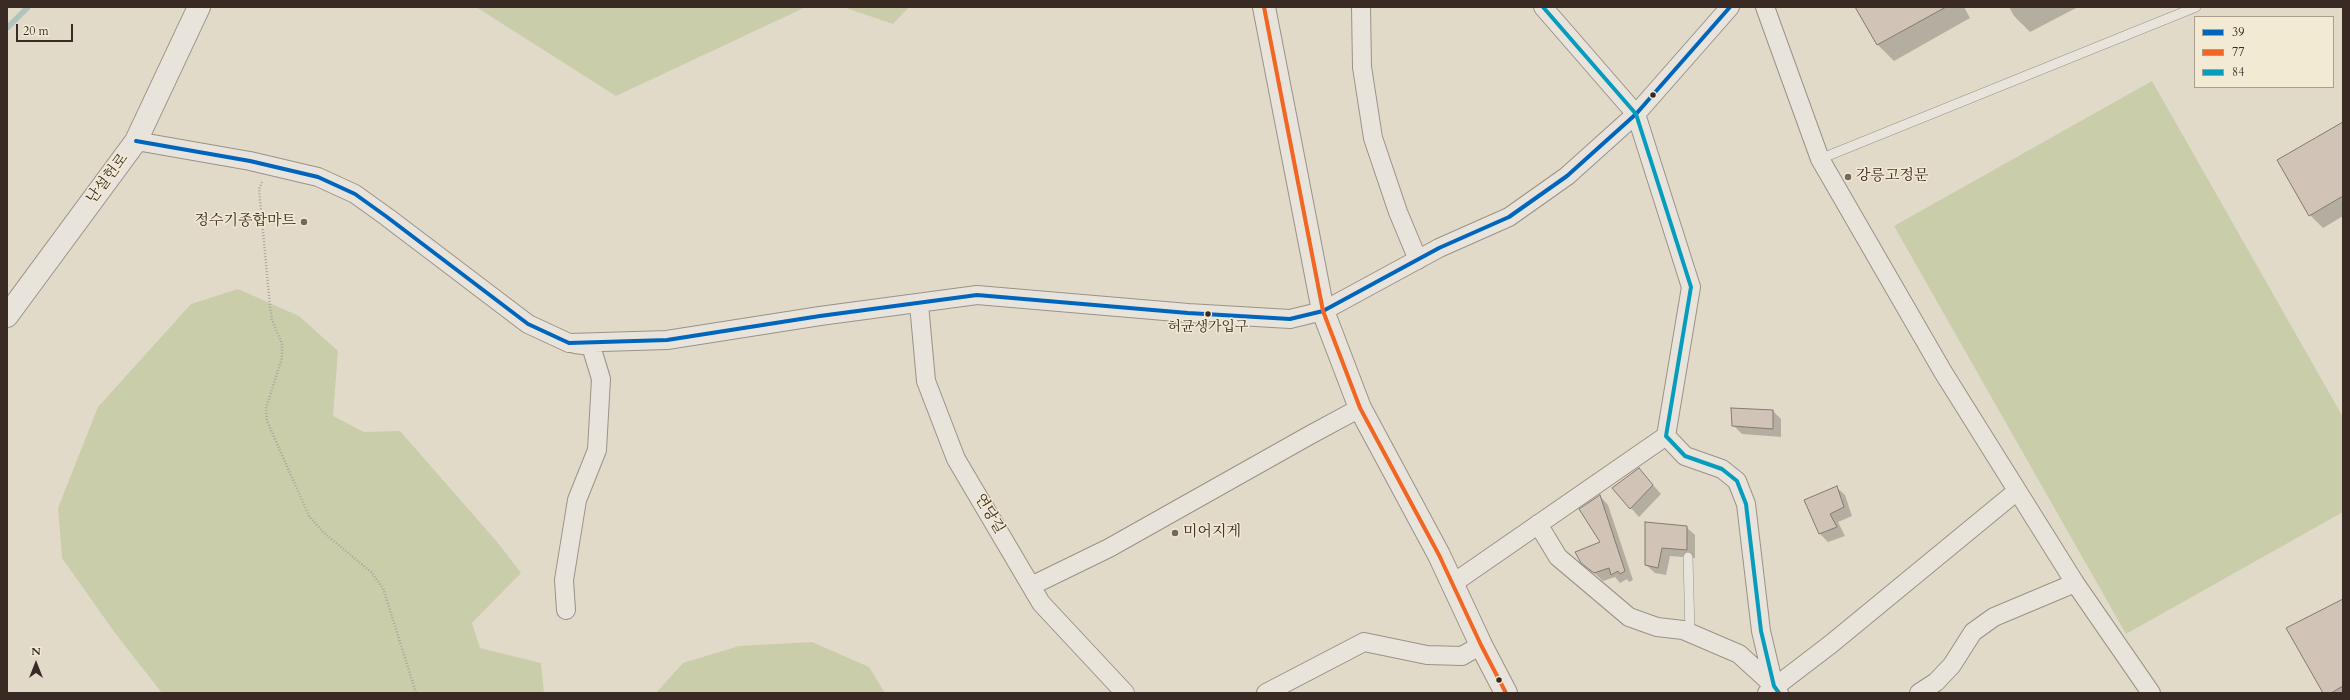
<!DOCTYPE html>
<meta charset="utf-8">
<style>
body{margin:0}
#map{position:relative;width:2350px;height:700px;overflow:hidden;background:#e2dac8;font-family:Cardo,serif}
canvas{display:block}
.frame{position:absolute;inset:0;border:8px solid #392a23;pointer-events:none}
.legend{position:absolute;left:2194px;top:16px;width:140px;height:72px;box-sizing:border-box;background:#f3ead4;border:1px solid #a99d8d;margin:0;padding:5px 7px;list-style:none;font-size:12px;color:#392a23}
.legend li{display:flex;align-items:center;gap:8px;height:20px}
.legend b{width:20px;border:1px solid #a99d8d}
.north{position:absolute;left:16px;top:644px;width:40px;height:40px;-webkit-text-stroke:3px #f3ead4;paint-order:stroke;rotate:0deg;font-size:11px;font-weight:700;line-height:16px;text-align:center;color:#392a23}
.north::after{content:'';display:block;margin:auto;width:14px;height:18px;background:#392a23;clip-path:polygon(50% 0,100% 100%,50% 72%,0 100%)}
.scale{position:absolute;left:16px;top:24px;width:57px;height:18px;box-sizing:border-box;border:2px solid #392a23;border-top:0;padding-left:5px;font-size:12px;line-height:14px;white-space:nowrap;color:#392a23;-webkit-text-stroke:3px #f3ead4;paint-order:stroke}
</style>
<div id="map">
<canvas width="2350" height="700"></canvas>
<div class="frame"></div>
<ul class="legend">
<li><b style="height:5px;background:#0065bd"></b>39</li>
<li><b style="height:5px;background:#f26522"></b>77</li>
<li><b style="height:5px;background:#069cbd"></b>84</li>
</ul>
<div class="north">N</div>
<div class="scale">20 m</div>
</div>
<script>
const g = document.querySelector('canvas').getContext('2d');
g.lineJoin = 'round';
function paint(path, color) {
  g.fillStyle = color;
  g.fill(path, 'evenodd');
}
function toPath(rows) {
  const path = new Path2D();
  for (const r of rows) {
    path.moveTo(r[0], r[1]);
    for (let i = 2; i < r.length; i += 2) path.lineTo(r[i], r[i + 1]);
  }
  return path;
}
function stroke(path, color, width, dash) {
  g.strokeStyle = color;
  g.lineWidth = width;
  g.lineCap = dash ? 'butt' : 'round';
  g.setLineDash(dash || []);
  g.stroke(path);
}
function drawText(font, color, halo, rows, align = 'center') {
  g.font = font + ' Cardo,"Noto Serif KR",serif';
  g.lineWidth = 3;
  g.setLineDash([]);
  g.textBaseline = 'middle';
  g.strokeStyle = halo;
  g.fillStyle = color;
  for (const [text, x, y, turn = 0] of rows) {
    g.save();
    g.translate(x, y);
    g.rotate((+turn || 0) * Math.PI / 180);
    g.textAlign = isNaN(turn) ? turn : align;
    if (halo) g.strokeText(text, 0, 0);
    g.fillText(text, 0, 0);
    g.restore();
  }
}
const green = toPath([
 [476,7,806,7,616,96],
 [843,7,909,7,893,24],
 [2152,81,2343,417,2343,512,2126,634,1894,226],
 [238,289,299,316,338,351,333,416,364,432,400,431,498,543,521,573,472,623,480,648,541,663,544,693,162,693,115,633,62,558,58,508,98,407,191,304],
 [812,642,869,667,885,693,656,693,683,663,739,646]
]);
const shadow = toPath([
 [1857,7,1964,7,1970,18,1894,61,1877,44],
 [2009,7,2078,7,2030,32,2014,16],
 [2343,123,2343,216,2323,228,2310,215],
 [1773,411,1781,419,1781,437,1742,434,1733,425],
 [1639,469,1661,494,1639,517,1613,488],
 [1836,487,1845,495,1852,516,1838,522,1845,536,1828,542,1820,534,1806,500],
 [1600,496,1608,505,1633,580,1629,582,1627,579,1620,583,1615,577,1603,581,1588,567,1602,543],
 [1646,523,1686,527,1695,535,1695,558,1670,556,1666,575,1655,573,1646,565],
 [2343,600,2343,693,2325,693]
]);
const stream = toPath([
 [7,28,28,7]
]);
const building = toPath([
 [1855,7,1946,7,1877,45,1855,7],
 [2343,122,2343,196,2309,216,2277,160,2343,122],
 [1731,408,1773,410,1773,429,1732,426,1731,408],
 [1639,468,1653,485,1630,509,1612,488,1639,468],
 [1837,486,1844,507,1830,514,1837,527,1819,534,1804,500,1837,486],
 [1600,495,1625,571,1620,574,1618,571,1611,575,1609,568,1594,573,1581,563,1575,552,1600,542,1579,509,1600,495],
 [1645,522,1687,526,1687,550,1662,548,1658,568,1645,565,1645,522],
 [2343,599,2343,686,2331,693,2323,693,2286,628,2343,599]
]);
const path = toPath([
 [262,182,259,189,270,306,272,320,282,344,282,358,266,408,267,421,309,516,323,532,371,572,383,588,416,693]
]);
const service = toPath([
 [1820,159,2196,7],
 [1688,557,1690,633]
]);
const minor = toPath([
 [1361,7,1362,67,1373,138,1398,212,1418,260],
 [1543,7,1636,114,1691,287,1666,436,1685,456,1722,469,1737,481,1746,504,1761,631,1774,686,1779,693],
 [1765,7,1820,159,1943,372,2075,583,2151,693],
 [136,141,250,161,318,177,355,194,387,217,528,324,569,343,667,340,820,316,977,295,1188,313,1290,319,1323,311,1439,248,1509,217,1567,176,1636,114,1730,7],
 [919,304,926,381,956,459,1041,603,1125,693],
 [1538,524,1558,557,1629,617,1657,627,1683,630,1739,654,1774,686],
 [1452,584,1666,436],
 [1031,586,1109,548,1310,435,1360,408],
 [566,610,564,580,577,500,597,450,601,379,591,346,575,344],
 [1266,693,1364,642,1427,655,1462,656,1481,645],
 [1767,693,1831,644,2017,491],
 [1919,693,1936,682,1952,665,1973,632,1994,617,2075,583]
]);
const tertiary = toPath([
 [1264,7,1323,311,1360,408,1439,555,1481,645,1506,693],
 [7,316,136,141,199,7]
]);
const bus1 = toPath([
 [136,141,250,161,318,177,355,194,387,217,528,324,569,343,667,340,820,316,977,295,1188,313,1290,319,1323,311,1439,248,1509,217,1567,176,1636,114,1730,7]
]);
const bus2 = toPath([
 [1264,7,1323,311,1360,408,1439,555,1481,645,1506,693]
]);
const bus3 = toPath([
 [1543,7,1636,114,1691,287,1666,436,1685,456,1722,469,1737,481,1746,504,1761,631,1774,686,1779,693]
]);
const markers = [
 [1653,95,3.5,"#392a23"],
 [1848,177,4,"#74685d"],
 [304,222,4,"#74685d"],
 [1208,314,3.5,"#392a23"],
 [1175,533,4,"#74685d"],
 [1499,680,3.5,"#392a23"]
];
const busNames = [
 ["허균생가입구",1208,328]
];
const poiNames = [
 ["강릉고정문",1856,177],
 ["정수기종합마트",296,222,"right"],
 ["미어지게",1183,533]
];
const streetNames = [
 ["난설헌로",108,179,-53],
 ["연당길",989,514,59]
];
paint(green, '#cacdaa');
paint(shadow, '#0003');
stroke(stream, '#b0c4be', 5.5);
paint(building, '#d2c3b7');
stroke(building, '#817b71', 1);
stroke(service, '#999288', 10);
stroke(minor, '#999288', 20);
stroke(tertiary, '#999288', 24);
stroke(path, '#aaa59e', 2.5, [1, 2]);
stroke(service, '#e8e4db', 9);
stroke(minor, '#e8e4db', 18);
stroke(tertiary, '#e8e4db', 22);
stroke(bus1, '#0065bd', 4);
stroke(bus2, '#f26522', 4);
stroke(bus3, '#069cbd', 4);
for (const [x, y, r, color] of markers) {
  const dot = new Path2D();
  dot.arc(x, y, r, 0, 2 * Math.PI);
  g.fillStyle = color;
  g.fill(dot);
  stroke(dot, '#f3ead4', 1.5);
}
drawText('14px', '#392a23', '#f3ead4', busNames);
drawText('15px', '#392a23', '#f3ead4', poiNames, 'left');
drawText('15px', '#392a23', '#f3ead4', streetNames);
</script>
